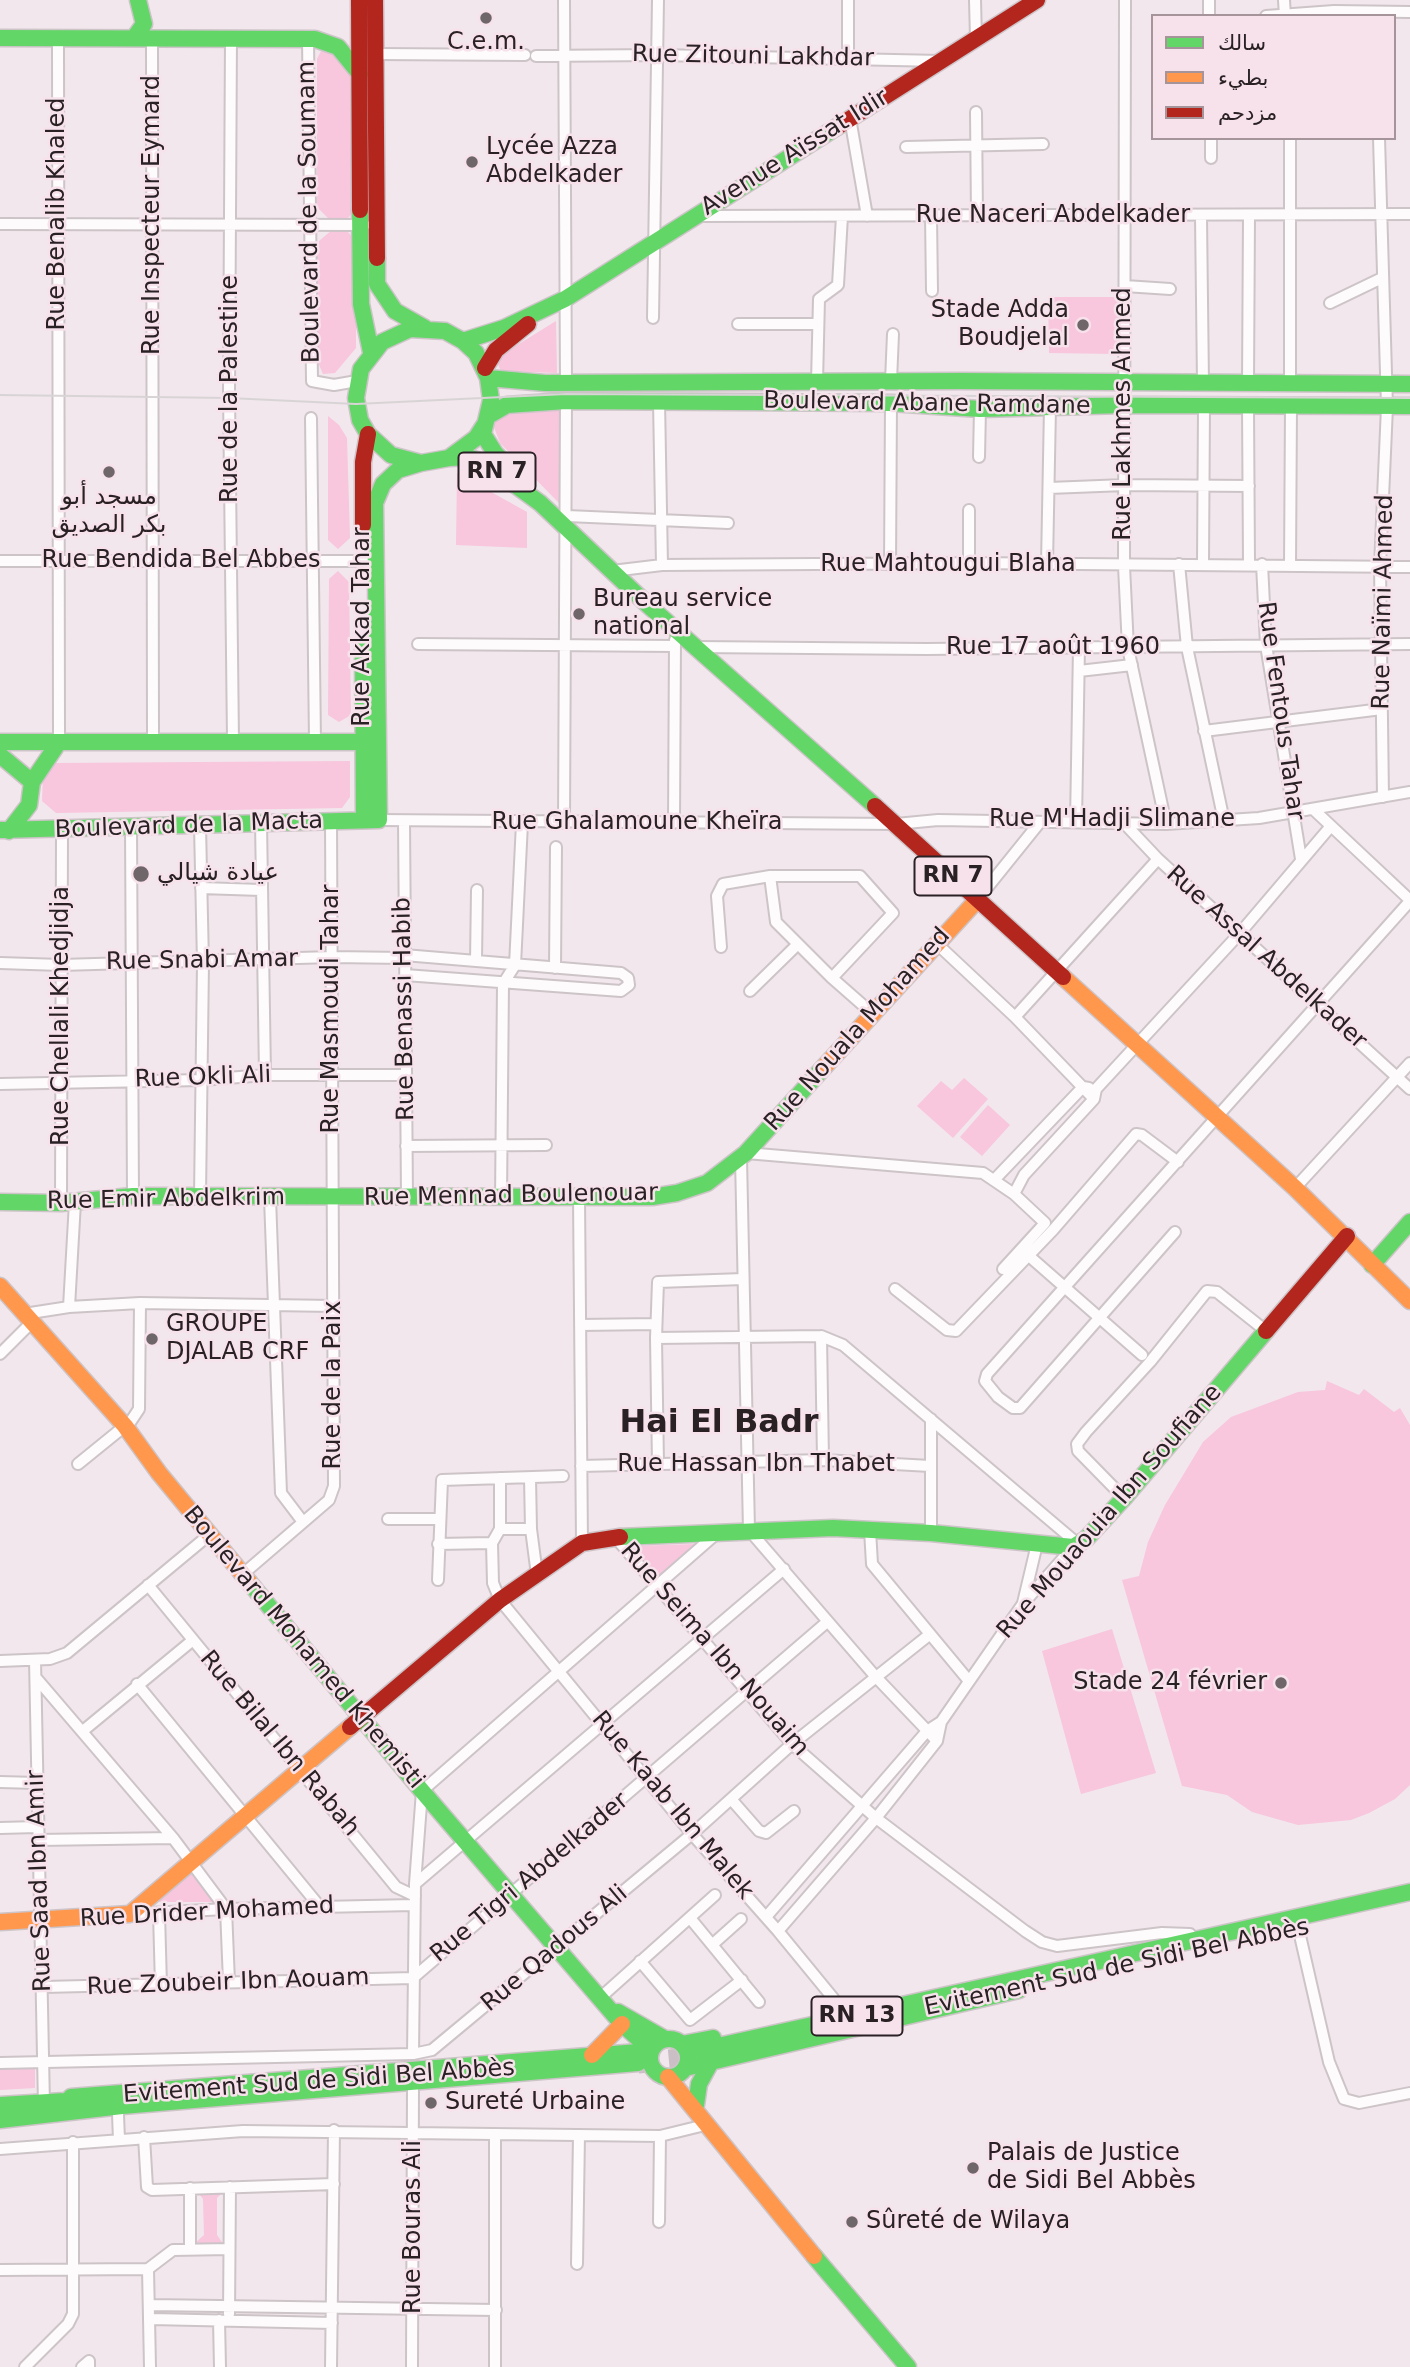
<!DOCTYPE html>
<meta charset="utf-8">
<style>
body{margin:0}
#map{position:relative;width:1410px;height:2367px;overflow:hidden;background:#f2e7ec;font-family:"DejaVu Sans",Cairo,sans-serif}
canvas{display:block}
.legend{position:absolute;left:1151px;top:14px;width:245px;height:126px;box-sizing:border-box;background:#f7e2eb;border:2px solid #a5959b;margin:0;padding:9px 12px;list-style:none;font-size:21px;color:#292124}
.legend li{display:flex;align-items:center;gap:14px;height:35px}
.legend b{width:35px;border:2px solid #a5959b}
</style>
<div id="map">
<canvas width="1410" height="2367"></canvas>
<ul class="legend">
<li><b style="height:9px;background:#63d668"></b>سالك</li>
<li><b style="height:9px;background:#ff974d"></b>بطيء</li>
<li><b style="height:9px;background:#b3261e"></b>مزدحم</li>
</ul>
</div>
<script>
const g = document.querySelector('canvas').getContext('2d');
g.lineJoin = 'round';
function paint(path, color) {
  g.fillStyle = color;
  g.fill(path, 'evenodd');
}
function toPath(rows) {
  const path = new Path2D();
  for (const r of rows) {
    if (r.length === 3) {
      path.moveTo(r[0] + r[2], r[1]);
      path.arc(r[0], r[1], r[2], 0, 2 * Math.PI);
      continue;
    }
    path.moveTo(r[0], r[1]);
    for (let i = 2; i < r.length; i += 2) path.lineTo(r[i], r[i + 1]);
  }
  return path;
}
function stroke(path, color, width, dash) {
  g.strokeStyle = color;
  g.lineWidth = width;
  g.lineCap = dash ? 'butt' : 'round';
  g.setLineDash(dash || []);
  g.stroke(path);
}
function drawText(font, color, halo, rows, align = 'center') {
  g.font = font + ' "DejaVu Sans",Cairo,sans-serif';
  g.lineWidth = 5;
  g.setLineDash([]);
  g.textBaseline = 'middle';
  g.strokeStyle = halo;
  g.fillStyle = color;
  for (const [text, x, y, turn = 0] of rows) {
    g.save();
    g.translate(x, y);
    g.rotate((+turn || 0) * Math.PI / 180);
    g.textAlign = isNaN(turn) ? turn : align;
    if (halo) g.strokeText(text, 0, 0);
    g.fillText(text, 0, 0);
    g.restore();
  }
}
const green = toPath([
 [328,50,341,57,353,76,357,207,348,218,331,221,317,207,317,59,321,51],
 [332,230,347,231,356,241,356,348,335,373,323,374,317,360,317,256,319,241],
 [1048,297,1118,297,1117,354,1049,353],
 [556,321,557,373,501,371,497,362,501,355],
 [560,404,559,503,500,443,492,422,495,413],
 [328,416,339,425,347,438,350,538,338,549,328,540],
 [457,473,527,512,527,548,456,545],
 [338,571,349,582,351,715,339,722,328,715,329,579],
 [350,761,350,797,342,808,56,813,42,801,43,776,55,763],
 [964,1078,988,1099,953,1138,917,1106,941,1081,952,1090],
 [988,1105,1010,1125,982,1156,960,1137],
 [1327,1381,1359,1395,1364,1389,1394,1412,1400,1408,1410,1425,1410,1785,1395,1799,1369,1813,1351,1820,1298,1825,1252,1812,1227,1795,1182,1786,1122,1580,1139,1576,1148,1542,1165,1505,1203,1442,1231,1417,1298,1392,1325,1390],
 [696,1544,658,1577,633,1546],
 [1112,1629,1156,1773,1081,1794,1042,1651],
 [193,1872,214,1902,155,1902],
 [0,2064,35,2064,35,2088,0,2090],
 [225,2190,217,2198,217,2235,224,2245,195,2243,204,2235,203,2199,197,2191]
]);
const highwayTunnel = toPath([
 [638,2063,700,2057]
]);
const street = toPath([
 [564,0,566,382],
 [975,0,976,39],
 [1125,0,1124,566,1128,648,1166,824],
 [1209,0,1209,16],
 [1284,0,1285,16],
 [1266,16,1334,11,1410,12],
 [58,38,59,742],
 [152,38,153,741],
 [231,38,229,393,233,740],
 [308,39,312,381,334,385,357,381],
 [377,54,525,55],
 [536,56,658,55,941,61],
 [848,58,848,0],
 [976,112,977,216],
 [850,118,867,216],
 [1211,138,1211,158],
 [1290,138,1290,383],
 [1379,138,1387,407,1380,566,1383,797],
 [906,147,1043,144],
 [699,216,1410,214],
 [931,216,932,291],
 [1201,217,1203,383],
 [0,224,365,225],
 [1125,286,1170,289],
 [1330,303,1382,278],
 [653,318,658,0],
 [738,324,818,324],
 [891,381,893,334],
 [817,382,819,299,838,285,842,216],
 [1248,383,1249,216],
 [659,401,662,565],
 [1248,407,1249,563],
 [311,418,315,742],
 [979,457,980,409],
 [1049,488,1125,485,1249,486],
 [969,510,969,563],
 [567,516,728,523],
 [0,561,374,561],
 [1203,562,1204,407],
 [1047,564,1050,407],
 [1179,564,1187,647,1224,821],
 [1262,564,1266,645,1301,859],
 [890,565,891,403],
 [1290,565,1291,407],
 [612,571,662,565,969,563,1410,567],
 [418,644,675,646],
 [696,647,926,649,1410,644],
 [1079,671,1132,665],
 [1204,731,1382,709],
 [1313,809,1410,900],
 [379,820,896,824,938,820,1166,824,1259,818,1410,792],
 [404,821,407,1197],
 [261,822,265,1075],
 [1076,822,1079,647],
 [564,823,566,401],
 [674,823,675,640],
 [1125,824,1158,859,1410,1089],
 [200,826,203,963,200,1196],
 [131,828,133,1196],
 [770,876,776,922,832,978,873,1014],
 [201,888,261,890],
 [978,899,1040,822],
 [936,943,1015,1017,1094,1099],
 [721,947,717,896,723,884,770,876,860,876,893,913,832,978],
 [404,955,621,973,628,978,629,985,621,991,405,975],
 [476,961,477,890],
 [0,963,61,965,332,957,404,958],
 [555,968,556,847],
 [750,991,797,945],
 [1015,1017,1158,859],
 [0,1084,202,1080,265,1075,406,1075],
 [406,1146,546,1145],
 [746,1153,983,1173,1014,1194,1045,1223,1003,1269],
 [741,1158,749,1530,875,1676,937,1741],
 [995,1179,1083,1087,1089,1088],
 [1295,1188,1410,1063],
 [1014,1194,1024,1175,1094,1099,1096,1089,1240,933,1331,826],
 [579,1197,582,1543],
 [270,1198,281,1493,303,1522],
 [501,1198,503,984,515,965,522,823],
 [61,1203,62,830],
 [1175,1232,1020,1408,1013,1408,998,1397,985,1381,987,1374,1410,901],
 [1029,1256,1142,1355],
 [895,1289,947,1330,956,1331,1053,1230,1136,1134,1142,1135,1178,1162],
 [69,1307,75,1202],
 [24,1314,69,1307,140,1303,334,1306],
 [580,1325,656,1324],
 [821,1336,823,1460],
 [656,1338,821,1336,843,1345,1078,1544],
 [0,1354,31,1323],
 [931,1419,931,1533],
 [78,1464,131,1421,139,1409,140,1303],
 [658,1464,656,1338,658,1282,743,1279],
 [581,1466,823,1460,930,1466],
 [530,1478,531,1529,537,1575],
 [1124,1498,1078,1451,1077,1444,1086,1432,1150,1362,1207,1291,1217,1292,1266,1331],
 [388,1519,439,1519],
 [500,1529,531,1529],
 [870,1530,872,1564,969,1681],
 [615,1537,792,1744,876,1818,1025,1931,1042,1942,1057,1946,1162,1933,1190,1934],
 [492,1543,500,1529,500,1478],
 [438,1544,492,1543,493,1583,500,1600,692,1834,778,1931,833,1998,841,2012],
 [243,1574,329,1500,334,1486,331,820],
 [438,1580,442,1480,563,1476],
 [148,1585,396,1887,415,1896],
 [1023,1603,1037,1544],
 [35,1660,44,2105],
 [0,1661,50,1659,67,1653,209,1535],
 [37,1679,173,1838,226,1909,229,1982],
 [137,1684,320,1907],
 [84,1730,193,1640],
 [0,1782,37,1783],
 [731,1799,759,1831,766,1833,794,1811],
 [0,1828,37,1827],
 [38,1840,173,1838],
 [415,1884,784,1569],
 [159,1913,161,1986],
 [130,1914,226,1909,414,1905],
 [766,1917,927,1731,941,1722,1022,1605,1073,1547],
 [690,1918,759,2002],
 [1296,1918,1329,2062,1344,2099,1359,2103,1410,2093],
 [778,1931,876,1818,937,1741,941,1722],
 [713,1944,741,1919],
 [640,1961,690,2020,742,1980],
 [44,1987,413,1978,827,1622],
 [601,1997,715,1895],
 [413,2054,415,1884,422,1791,716,1534],
 [0,2063,413,2054,432,2050,692,1834,792,1744,929,1635],
 [118,2114,119,2140],
 [144,2137,147,2187,152,2190,334,2184],
 [0,2149,243,2131,660,2136,705,2125],
 [190,2188,190,2249],
 [659,2222,660,2136],
 [577,2264,579,2135],
 [148,2269,173,2250,229,2249],
 [0,2270,148,2269,150,2367],
 [150,2305,496,2310],
 [229,2314,230,2187],
 [151,2319,332,2323],
 [219,2320,220,2367],
 [25,2367,68,2324,73,2314,73,2142],
 [82,2367,89,2361,89,2367],
 [331,2367,334,2130],
 [412,2367,413,2086],
 [495,2367,495,2134]
]);
const fast = toPath([
 [0,38,315,39,338,47,360,74],
 [134,38,144,24,138,0],
 [360,210,361,304,371,352],
 [377,258,377,284,395,311,425,328],
 [463,341,504,328,565,299,837,127],
 [488,378,545,383,960,381,1410,384],
 [488,416,507,405,566,401,891,403,980,409,1124,405,1410,406],
 [485,424,476,438,449,458,421,463,391,455,368,434,360,420,356,398,361,369,382,342,410,329,445,331,463,341,476,353,488,378,491,400,483,434,495,453,518,477],
 [449,458,468,457,485,463,540,503,649,606,875,806],
 [363,644,364,820],
 [0,742,374,742],
 [0,755,32,782],
 [0,830,379,820,375,503,383,484,398,470,421,463],
 [9,831,29,805,32,782,59,742],
 [0,1202,61,1203,133,1196,652,1197,677,1193,707,1183,746,1153,825,1066],
 [1372,1265,1410,1222],
 [620,1537,833,1528,931,1533,1073,1547,1086,1539,1124,1498,1266,1331],
 [249,1582,422,1791,622,2024,651,2050],
 [618,2012,665,2039],
 [669,2058,19],
 [682,2044,713,2038],
 [700,2050,1410,1892],
 [685,2068,1019,1990],
 [71,2097,651,2051],
 [0,2105,81,2100],
 [696,2105,699,2084,711,2062],
 [0,2120,122,2106,638,2063],
 [814,2256,908,2367]
]);
const slow = toPath([
 [1063,977,1295,1188,1410,1301],
 [825,1066,978,899],
 [0,1286,125,1426,159,1473,249,1582],
 [0,1922,130,1914,350,1727],
 [592,2055,622,2024],
 [668,2077,814,2256]
]);
const jam = toPath([
 [359,0,360,210],
 [375,0,377,258],
 [837,127,1037,0],
 [485,368,496,350,528,324],
 [363,525,363,462,368,434],
 [875,806,1063,977],
 [1266,1331,1347,1236],
 [350,1727,500,1600,582,1543,620,1537]
]);
const tram = toPath([
 [0,395,229,398,356,404,566,394,1410,398]
]);
const markers = [
 [486,18,7,"#6f666a"],
 [472,162,7,"#6f666a"],
 [1083,325,7,"#6f666a"],
 [109,472,7,"#6f666a"],
 [579,614,7,"#6f666a"],
 [141,874,9,"#6f666a"],
 [152,1339,7,"#6f666a"],
 [1281,1683,7,"#6f666a"],
 [431,2103,7,"#6f666a"],
 [973,2168,7,"#6f666a"],
 [852,2222,7,"#6f666a"]
];
const shields = [
 [497,472,77],
 [953,876,77],
 [857,2016,91]
];
const shieldNames = [
 ["RN 7",497,472],
 ["RN 7",953,876],
 ["RN 13",857,2016]
];
const poiNames = [
 ["C.e.m.",486,43,"center"],
 ["Lycée Azza",486,148],
 ["Abdelkader",486,176],
 ["Stade Adda",1069,311,"right"],
 ["Boudjelal",1069,339,"right"],
 ["مسجد أبو",109,498,"center"],
 ["بكر الصديق",109,526,"center"],
 ["Bureau service",593,600],
 ["national",593,628],
 ["عيادة شيالي",157,874],
 ["GROUPE",166,1325],
 ["DJALAB CRF",166,1353],
 ["Stade 24 février",1267,1683,"right"],
 ["Sureté Urbaine",445,2103],
 ["Palais de Justice",987,2154],
 ["de Sidi Bel Abbès",987,2182],
 ["Sûreté de Wilaya",866,2222]
];
const streetNames = [
 ["Rue Zitouni Lakhdar",753,57,1],
 ["Avenue Aïssat Idir",795,153,-32],
 ["Boulevard de la Soumam",310,212,-91],
 ["Rue Benalib Khaled",58,214,-90],
 ["Rue Inspecteur Eymard",153,215,-90],
 ["Rue Naceri Abdelkader",1053,216],
 ["Rue de la Palestine",231,389,-90],
 ["Boulevard Abane Ramdane",927,404,1],
 ["Rue Lakhmes Ahmed",1124,414,-90],
 ["Rue Bendida Bel Abbes",181,561],
 ["Rue Mahtougui Blaha",948,565],
 ["Rue Naïmi Ahmed",1384,602,-89],
 ["Rue Akkad Tahar",363,627,-90],
 ["Rue 17 août 1960",1053,648],
 ["Rue Fentous Tahar",1280,711,82],
 ["Rue M'Hadji Slimane",1112,820],
 ["Rue Ghalamoune Kheïra",637,823],
 ["Boulevard de la Macta",189,826,-2],
 ["Rue Assal Abdelkader",1266,958,42],
 ["Rue Snabi Amar",202,961,-1],
 ["Rue Masmoudi Tahar",332,1009,-90],
 ["Rue Benassi Habib",405,1009,-91],
 ["Rue Chellali Khedjidja",62,1016,-90],
 ["Rue Nouala Mohamed",858,1030,-48],
 ["Rue Okli Ali",203,1078,-2],
 ["Rue Mennad Boulenouar",511,1196,-1],
 ["Rue Emir Abdelkrim",166,1200,-1],
 ["Rue de la Paix",334,1385,-90],
 ["Rue Hassan Ibn Thabet",756,1465],
 ["Rue Mouaouia Ibn Soufiane",1110,1512,-49],
 ["Boulevard Mohamed Khemisti",303,1648,50],
 ["Rue Seima Ibn Nouaim",714,1650,49],
 ["Rue Bilal Ibn Rabah",279,1744,50],
 ["Rue Kaab Ibn Malek",672,1806,50],
 ["Rue Tigri Abdelkader",530,1878,-40],
 ["Rue Saad Ibn Amir",40,1881,-92],
 ["Rue Drider Mohamed",207,1913,-3],
 ["Rue Qadous Ali",555,1949,-40],
 ["Evitement Sud de Sidi Bel Abbès",1117,1968,-12],
 ["Rue Zoubeir Ibn Aouam",228,1983,-2],
 ["Evitement Sud de Sidi Bel Abbès",319,2082,-4],
 ["Rue Bouras Ali",414,2227,-90]
];
const districtNames = [
 ["Hai El Badr",719,1424]
];
paint(green, '#f8c6dd');
stroke(highwayTunnel, '#cabfc4', 21, [21, 10]);
stroke(street, '#cdc4c8', 14);
stroke(fast, '#cdc4c8', 19);
stroke(slow, '#cdc4c8', 19);
stroke(jam, '#cdc4c8', 19);
stroke(street, '#fdfbfc', 10);
stroke(fast, '#63d668', 16);
stroke(slow, '#ff974d', 16);
stroke(jam, '#b3261e', 16);
stroke(tram, '#d8d4d6', 2);
for (const [x, y, r, color] of markers) {
  const dot = new Path2D();
  dot.arc(x, y, r, 0, 2 * Math.PI);
  g.fillStyle = color;
  g.fill(dot);
  stroke(dot, '#f7e2eb', 2.5);
}
for (const [x, y, w] of shields) {
  const box = new Path2D();
  box.roundRect(x - w / 2, y - 19.5, w, 39, 5);
  g.fillStyle = '#f7e2eb';
  g.fill(box);
  stroke(box, '#292124', 2);
}
drawText('bold 23px', '#292124', null, shieldNames);
drawText('24px', '#292124', '#f7e2eb', poiNames, 'left');
drawText('24px', '#292124', '#f7e2eb', streetNames);
drawText('bold 32px', '#292124', '#f7e2eb', districtNames);
</script>
